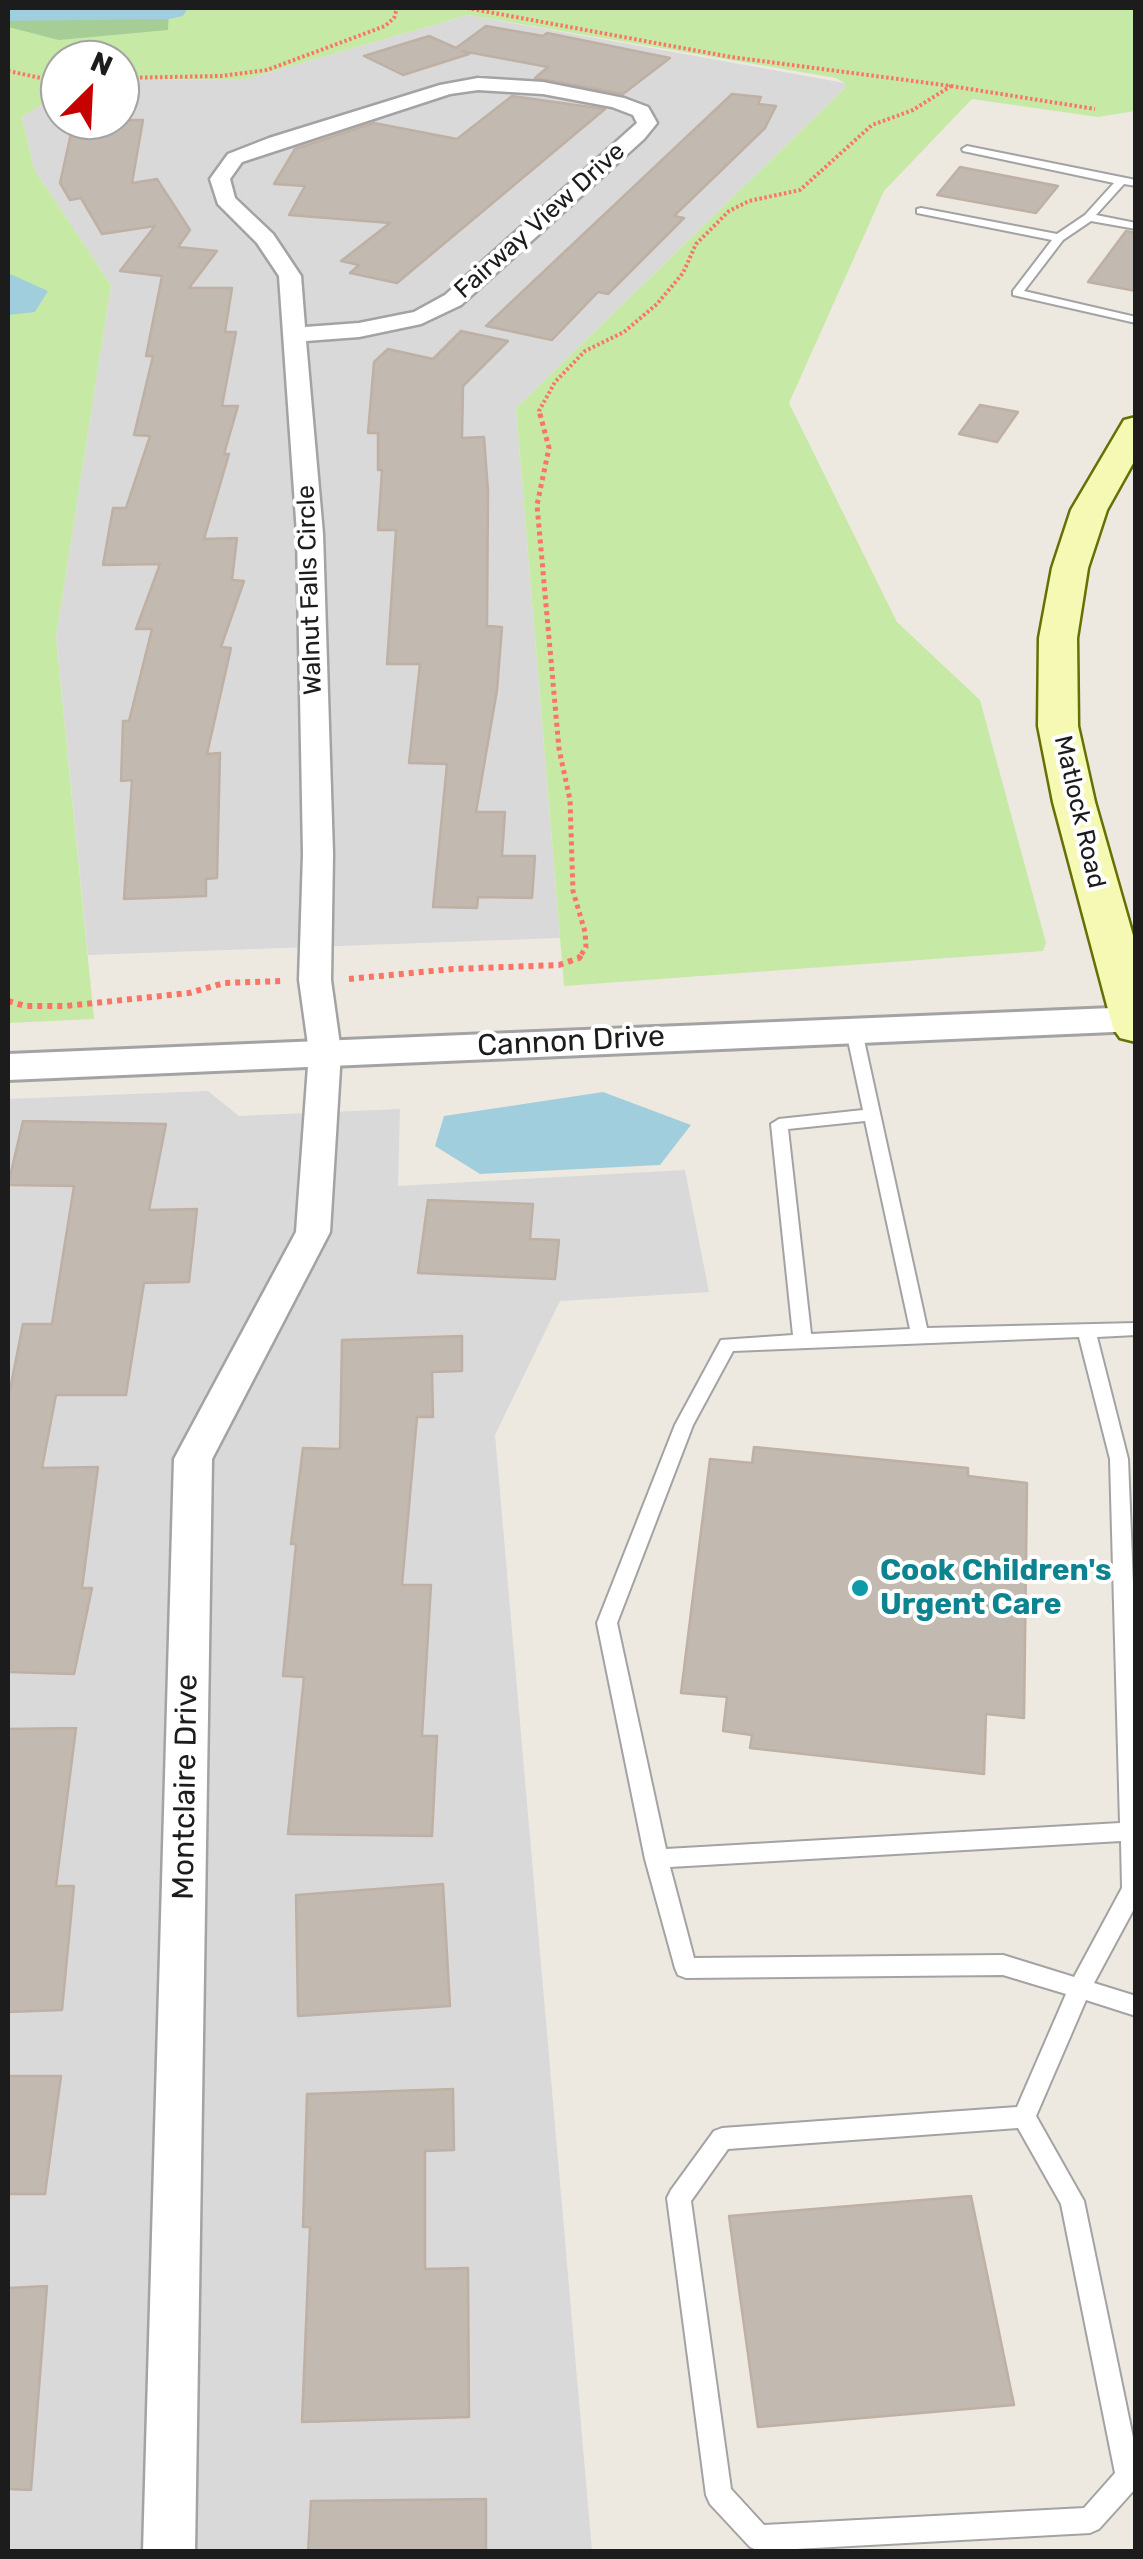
<!DOCTYPE html>
<style>
body{margin:0}
#map{position:relative;width:1143px;height:2559px;overflow:hidden;background:#ede9e1;font-family:Rubik,sans-serif}
canvas{display:block}
.frame{position:absolute;inset:0;border:10px solid #1c1c1c;pointer-events:none}
.north{position:absolute;left:40px;top:40px;width:100px;height:100px;box-sizing:border-box;background:#fff;border:2px solid #a4a4a4;border-radius:50%;rotate:24deg;font-size:28px;font-weight:700;line-height:40px;text-align:center;color:#1c1c1c}
.north::after{content:'';display:block;margin:auto;width:35px;height:45px;background:#c70000;clip-path:polygon(50% 0,100% 100%,50% 72%,0 100%)}
</style>
<div id="map">
<canvas width="1143" height="2559"></canvas>
<div class="frame"></div>
<div class="north">N</div>
</div>
<script>
const g = document.querySelector('canvas').getContext('2d');
g.lineJoin = 'round';
function paint(path, color) {
  g.fillStyle = color;
  g.fill(path, 'evenodd');
}
function toPath(rows) {
  const path = new Path2D();
  for (const r of rows) {
    path.moveTo(r[0], r[1]);
    for (let i = 2; i < r.length; i += 2) path.lineTo(r[i], r[i + 1]);
  }
  return path;
}
function stroke(path, color, width, dash) {
  g.strokeStyle = color;
  g.lineWidth = width;
  g.lineCap = dash ? 'butt' : 'round';
  g.setLineDash(dash || []);
  g.stroke(path);
}
function drawText(font, color, halo, rows, align = 'center') {
  g.font = font + ' Rubik,sans-serif';
  g.lineWidth = 8;
  g.setLineDash([]);
  g.textBaseline = 'middle';
  g.strokeStyle = halo;
  g.fillStyle = color;
  for (const [text, x, y, turn = 0] of rows) {
    g.save();
    g.translate(x, y);
    g.rotate((+turn || 0) * Math.PI / 180);
    g.textAlign = isNaN(turn) ? turn : align;
    if (halo) g.strokeText(text, 0, 0);
    g.fillText(text, 0, 0);
    g.restore();
  }
}
const residential = toPath([
 [468,15,845,83,845,88,516,408,560,938,88,955,56,637,111,285,34,169,22,117,60,93,60,120,120,120,120,80,246,79],
 [208,1091,239,1116,400,1109,398,1186,685,1170,709,1292,560,1301,495,1435,592,2551,8,2551,8,1099]
]);
const grass = toPath([
 [8,8,1135,8,1135,111,1098,117,972,99,884,191,789,403,897,622,980,700,1046,943,1043,951,564,986,516,408,845,88,845,83,836,78,468,15,246,79,120,80,120,60,60,60,60,93,22,117,34,169,111,285,56,637,94,1019,8,1023]
]);
const forest = toPath([
 [8,8,169,8,168,30,59,40,8,27]
]);
const water = toPath([
 [8,273,48,291,35,312,8,315],
 [603,1092,691,1125,660,1165,480,1174,435,1146,444,1116]
]);
const river = toPath([
 [8,8,188,8,183,16,170,19,8,21,8,8]
]);
const building = toPath([
 [486,26,543,36,547,33,670,58,623,94,535,78,548,67,462,51,469,54,403,75,364,56,429,36,456,48,486,26],
 [732,94,761,97,758,104,776,106,765,128,674,216,684,218,608,294,598,292,552,340,486,326,732,94],
 [512,96,605,109,397,283,350,273,359,265,341,261,390,223,289,215,305,186,274,184,295,149,374,123,457,139,512,96],
 [74,120,143,120,132,183,157,179,190,230,178,247,217,251,189,288,232,288,225,332,236,332,222,406,238,406,224,454,229,454,204,539,237,538,232,580,244,581,221,647,231,648,207,754,220,753,217,878,206,879,206,896,124,899,132,780,121,781,123,721,129,721,152,629,136,629,160,564,103,565,113,508,126,508,150,436,134,435,153,356,146,356,162,276,120,271,155,226,102,234,81,198,70,200,60,183,74,120],
 [960,167,1058,186,1036,213,937,195,960,167],
 [1126,231,1136,233,1136,291,1088,282,1126,231],
 [461,331,508,341,463,386,462,438,484,437,488,491,487,626,502,627,497,690,476,812,505,812,502,856,535,856,532,898,478,897,477,908,433,907,447,764,409,763,420,664,387,664,396,530,378,530,382,470,378,470,378,433,368,433,374,362,388,349,433,359,461,331],
 [980,405,1018,412,997,442,959,434,980,405],
 [23,1121,166,1124,149,1210,197,1209,189,1282,144,1283,126,1395,56,1395,42,1468,98,1467,82,1588,92,1588,74,1674,8,1672,8,1400,23,1324,52,1324,74,1186,8,1185,23,1121],
 [428,1200,533,1204,530,1239,559,1240,555,1279,418,1273,428,1200],
 [462,1336,462,1371,432,1372,433,1417,417,1417,402,1585,431,1585,422,1736,437,1736,432,1836,288,1834,304,1677,283,1676,296,1544,291,1544,303,1448,340,1449,342,1340,462,1336],
 [754,1447,968,1468,968,1476,1027,1483,1024,1718,986,1714,984,1774,750,1748,752,1735,723,1731,727,1697,681,1693,710,1459,752,1463,754,1447],
 [76,1728,56,1886,74,1886,62,2010,8,2012,8,1729,76,1728],
 [443,1884,450,2006,298,2016,296,1895,443,1884],
 [8,2076,61,2076,45,2194,8,2194,8,2076],
 [453,2089,454,2150,425,2151,425,2269,468,2268,469,2417,302,2422,310,2227,303,2227,307,2094,453,2089],
 [971,2196,1014,2405,758,2427,729,2216,971,2196],
 [47,2286,31,2490,8,2489,8,2288,47,2286],
 [486,2499,486,2552,308,2552,311,2501,486,2499]
]);
const pathFar2 = toPath([
 [467,8,731,57,951,86,913,110,872,125,800,190,749,201,729,211,696,244,683,273,657,304,624,332,585,351,555,382,539,411,540,416],
 [8,71,60,82],
 [120,78,221,76,267,70,385,26,394,18,397,8],
 [951,86,1095,109]
]);
const pathFar1 = toPath([
 [540,414,549,448,537,505,559,749,570,800,573,891,585,932,586,947,581,955]
]);
const path = toPath([
 [349,979,453,969,559,965,579,958,583,952],
 [8,1001,25,1006,66,1006,189,993,224,983,282,981]
]);
const service = toPath([
 [967,146,1136,180,1136,186,1124,184,1096,215,1136,223,1136,229,1091,221,1063,240,1024,291,1136,317,1136,323,1013,295,1013,291,1052,240,917,213,917,209,921,208,1057,234,1085,215,1114,183,963,151,962,149,967,146],
 [854,1026,862,1031,927,1328,1136,1323,1136,1335,1097,1337,1128,1459,1136,1659,1136,1905,1094,1983,1136,1996,1136,2016,1086,2000,1036,2116,1084,2201,1136,2452,1136,2488,1099,2529,1090,2533,759,2551,750,2547,710,2504,706,2495,667,2198,671,2190,714,2131,722,2128,1017,2107,1066,1994,1003,1975,686,1978,678,1975,675,1968,645,1859,597,1623,675,1425,721,1340,793,1335,771,1124,779,1119,863,1110,846,1031,854,1026],
 [865,1121,910,1329,811,1334,788,1129,865,1121],
 [1079,1337,1110,1459,1120,1823,666,1849,617,1623,693,1425,733,1351,1079,1337],
 [1121,1841,1122,1888,1074,1977,1003,1955,694,1958,670,1867,1121,1841],
 [1018,2128,1061,2204,1115,2473,1084,2508,764,2525,731,2489,691,2201,728,2149,1018,2128]
]);
const minor = toPath([
 [478,78,543,82,624,98,648,107,657,123,644,139,461,305,421,324,359,337,306,341,323,534,333,854,331,980,341,1052,330,1232,212,1459,195,2552,143,2552,174,1459,296,1232,309,1052,299,980,303,854,297,534,279,276,257,243,218,204,210,179,228,154,269,138,440,85,478,78],
 [478,90,543,94,612,107,633,115,637,123,445,295,414,312,359,323,305,327,301,276,273,234,235,198,230,179,242,162,450,94,478,90]
]);
const tertiary = toPath([
 [1136,1007,1136,1031,8,1080,8,1054,1136,1007]
]);
const secondary = toPath([
 [1136,417,1136,458,1107,510,1088,568,1077,638,1078,726,1095,802,1136,946,1136,1042,1120,1038,1113,1028,1053,802,1038,726,1039,638,1052,568,1071,510,1124,420,1136,417]
]);
const markers = [
 [860,1588,10,"#0f9aa8"]
];
const farStreetnames = [
 ["Fairway View Drive",540,221,-42],
 ["Walnut Falls Circle",310,590,-92],
 ["Matlock Road",1079,812,77]
];
const streetNames = [
 ["Cannon Drive",571,1042,-3],
 ["Montclaire Drive",186,1787,-89]
];
const cultureNames = [
 ["Cook Children's",880,1571],
 ["Urgent Care",880,1605]
];
paint(residential, '#dad9d9');
paint(grass, '#c7e9a6');
paint(forest, '#a6cd95');
paint(water, '#a1cedc');
paint(river, '#a1cedc');
paint(building, '#c2b9b1');
stroke(building, '#bfb0a4', 2.5);
stroke(service, '#a3a3a3', 4);
stroke(minor, '#a3a3a3', 5);
stroke(tertiary, '#a3a3a3', 6);
stroke(secondary, '#657104', 5);
stroke(pathFar2, '#fa7566', 4, [2.5, 2.5]);
stroke(pathFar1, '#fa7566', 5, [4, 4]);
stroke(path, '#fa7566', 6, [5, 5]);
paint(service, '#fff');
paint(minor, '#fff');
paint(tertiary, '#fff');
paint(secondary, '#f6f9b3');
for (const [x, y, r, color] of markers) {
  const dot = new Path2D();
  dot.arc(x, y, r, 0, 2 * Math.PI);
  g.fillStyle = color;
  g.fill(dot);
  stroke(dot, '#fff', 4);
}
drawText('25px', '#1c1c1c', '#fff', farStreetnames);
drawText('30px', '#1c1c1c', '#fff', streetNames);
drawText('bold 30px', '#0d838f', '#fff', cultureNames, 'left');
</script>
